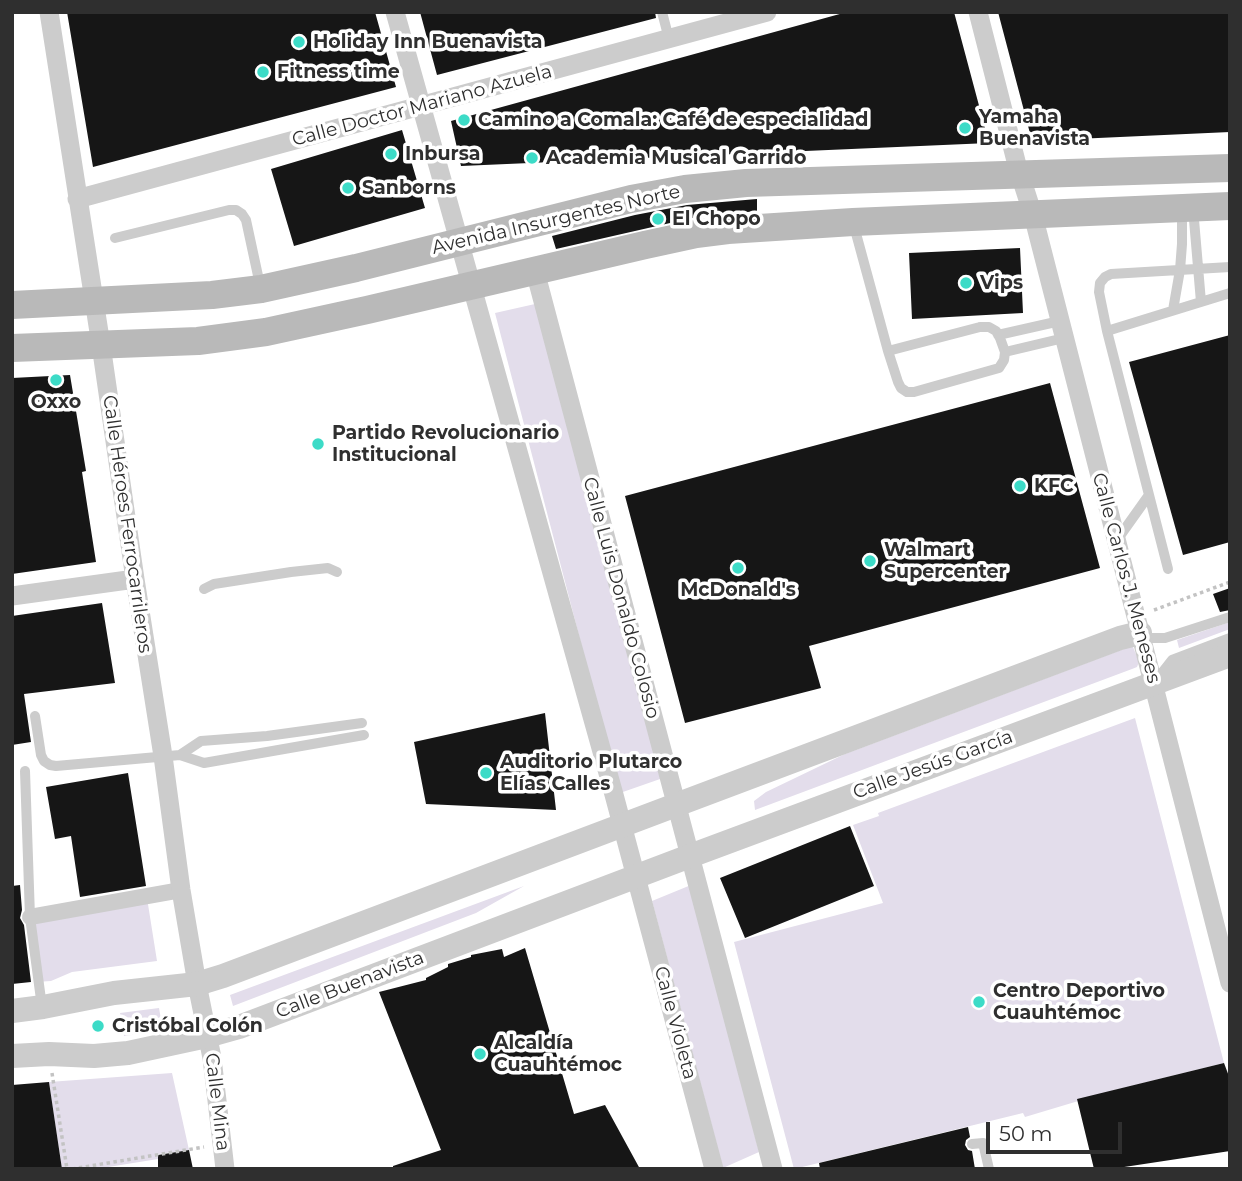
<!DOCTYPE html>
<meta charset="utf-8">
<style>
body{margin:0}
#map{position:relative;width:1242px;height:1181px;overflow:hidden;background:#fff;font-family:Montserrat,sans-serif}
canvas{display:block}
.frame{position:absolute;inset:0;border:14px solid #2f2f2f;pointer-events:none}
.scale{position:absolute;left:986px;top:1122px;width:136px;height:32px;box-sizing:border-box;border:4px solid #2f2f2f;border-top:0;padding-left:9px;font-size:21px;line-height:24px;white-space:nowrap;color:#2f2f2f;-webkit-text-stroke:5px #fff;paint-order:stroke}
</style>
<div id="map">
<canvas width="1242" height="1181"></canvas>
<div class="frame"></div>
<div class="scale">50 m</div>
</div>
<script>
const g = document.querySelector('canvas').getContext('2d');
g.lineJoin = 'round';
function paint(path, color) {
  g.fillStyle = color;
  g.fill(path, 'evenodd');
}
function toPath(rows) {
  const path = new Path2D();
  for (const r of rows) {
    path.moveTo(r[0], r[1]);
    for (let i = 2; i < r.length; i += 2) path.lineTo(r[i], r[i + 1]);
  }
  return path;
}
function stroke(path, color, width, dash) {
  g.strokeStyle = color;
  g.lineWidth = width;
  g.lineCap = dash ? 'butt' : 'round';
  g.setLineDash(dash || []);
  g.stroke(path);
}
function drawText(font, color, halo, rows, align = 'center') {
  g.font = font + ' Montserrat,sans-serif';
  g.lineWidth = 7;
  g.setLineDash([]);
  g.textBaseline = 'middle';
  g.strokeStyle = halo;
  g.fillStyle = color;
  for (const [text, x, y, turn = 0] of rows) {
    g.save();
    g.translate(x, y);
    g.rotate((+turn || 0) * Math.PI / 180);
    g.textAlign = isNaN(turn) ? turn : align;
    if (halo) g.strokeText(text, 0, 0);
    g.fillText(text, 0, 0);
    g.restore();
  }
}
const green = toPath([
 [535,304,663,778,620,793,495,313],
 [1230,622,1230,629,1179,648,1177,640],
 [1129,647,1133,647,1139,662,1137,667,1132,669,755,810,754,801,766,792,845,754],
 [1135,718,1224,1063,1115,1090,1025,1117,1023,1113,794,1169,734,942,883,903,853,825,879,816,878,813],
 [691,885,759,1152,723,1168,652,901],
 [524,886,476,913,233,1006,230,995],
 [147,898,157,961,72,972,51,981,36,982,25,914],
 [159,1008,163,1031,124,1036,120,1013],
 [172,1073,189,1150,158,1154,158,1159,96,1169,62,1169,49,1082]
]);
const building = toPath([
 [67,12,375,12,396,87,93,167],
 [420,12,655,12,656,18,437,75],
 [847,12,954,12,989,143,461,166,451,121],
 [998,12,1230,12,1230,132,1032,141],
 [402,130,425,208,294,246,271,169],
 [757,199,757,211,692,218,556,249,552,236,635,215,687,205],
 [1020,248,1023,313,912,319,909,253],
 [1230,335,1230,542,1183,555,1129,362],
 [70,375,86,471,82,472,96,562,12,574,12,378],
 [1050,383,1100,568,809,646,821,688,685,723,625,496],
 [1230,588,1230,610,1220,612,1213,594],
 [102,603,115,683,24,694,31,742,12,745,12,616],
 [545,713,556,810,426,804,414,742],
 [128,773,146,886,80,897,71,836,55,839,46,787],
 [850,826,874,886,745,938,720,878],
 [20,885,22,910,20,918,24,925,31,982,12,984,12,886],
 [525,948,574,1114,605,1105,640,1169,393,1169,393,1166,441,1150,379,992,426,980,426,978,448,967,448,964,471,957,471,955,502,949,504,957],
 [1224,1063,1230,1079,1230,1151,1111,1169,1094,1169,1077,1099],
 [49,1082,62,1169,12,1169,12,1085],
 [968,1127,970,1137,966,1140,965,1145,968,1150,972,1151,975,1169,820,1169,819,1163],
 [189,1150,193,1169,158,1169,158,1155]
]);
const path = toPath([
 [1154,610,1230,582],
 [52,1073,67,1169],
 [72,1169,204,1147]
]);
const service = toPath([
 [662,12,669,39],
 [1193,208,1201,302],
 [854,226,888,351],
 [115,238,229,210,236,210,242,214,246,220,260,285],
 [1173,310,1180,270,1182,244,1182,210],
 [980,327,989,327,996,331,1000,338,1005,352,1004,360,999,368,914,392,907,392,901,388,898,382,888,351,980,327],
 [1107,331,1230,293],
 [998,335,1060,321],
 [1005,352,1064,338],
 [1117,540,1149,495],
 [1168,569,1107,331,1099,292,1100,283,1105,277,1111,274,1230,267],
 [204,589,214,584,291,572,328,568,337,572],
 [1140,633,1151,638,1165,638,1230,617],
 [1161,674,1172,660,1230,638],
 [35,716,41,755,44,761,50,765,56,766,180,755,204,763,364,735],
 [180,755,201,741,267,736,362,723],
 [25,771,30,917,42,1007],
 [972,1144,983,1143,989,1169]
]);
const pedestrian = toPath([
 [30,917,181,890]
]);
const minor = toPath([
 [49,12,101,345,135,579,163,756,181,890,197,984,212,1058,225,1169],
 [395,12,613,791,714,1169],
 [978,12,1017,165,1033,215,1230,983],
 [77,199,767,12],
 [535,271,773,1169],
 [12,596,135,579]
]);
const tertiary = toPath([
 [12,1011,43,1007,114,993,197,984,223,976,676,805,1120,638,1140,633],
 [12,1056,49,1054,94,1056,128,1053,207,1036,239,1027,690,856,1230,655]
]);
const secondary = toPath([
 [12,305,212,295,261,289,356,268,631,199,685,189,746,183,1230,168],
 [12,348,198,341,266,332,367,310,645,245,696,234,728,230,853,222,1230,206]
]);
const markers = [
 [299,42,7,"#3cdbc7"],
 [263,72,7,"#3cdbc7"],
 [464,120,7,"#3cdbc7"],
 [965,128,7,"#3cdbc7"],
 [391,154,7,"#3cdbc7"],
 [532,158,7,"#3cdbc7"],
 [348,188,7,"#3cdbc7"],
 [658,219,7,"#3cdbc7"],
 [966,283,7,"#3cdbc7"],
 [56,380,7,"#3cdbc7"],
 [318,444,7,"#3cdbc7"],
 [1020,486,7,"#3cdbc7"],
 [870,561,7,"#3cdbc7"],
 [738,568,7,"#3cdbc7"],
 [486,773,7,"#3cdbc7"],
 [979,1002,7,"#3cdbc7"],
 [98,1026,7,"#3cdbc7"],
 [480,1054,7,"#3cdbc7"]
];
const poiNames = [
 ["Holiday Inn Buenavista",313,42],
 ["Fitness time",277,72],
 ["Yamaha",979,117],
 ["Buenavista",979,139],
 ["Camino a Comala: Café de especialidad",478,120],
 ["Inbursa",405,154],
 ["Academia Musical Garrido",546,158],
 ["Sanborns",362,188],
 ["El Chopo",672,219],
 ["Vips",980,283],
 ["Oxxo",56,402,"center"],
 ["Partido Revolucionario",332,433],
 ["Institucional",332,455],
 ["KFC",1034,486],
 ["Walmart",884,550],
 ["Supercenter",884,572],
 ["McDonald's",738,590,"center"],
 ["Auditorio Plutarco",500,762],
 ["Elías Calles",500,784],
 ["Centro Deportivo",993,991],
 ["Cuauhtémoc",993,1013],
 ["Cristóbal Colón",112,1026],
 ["Alcaldía",494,1043],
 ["Cuauhtémoc",494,1065]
];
const streetNames = [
 ["Calle Doctor Mariano Azuela",422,106,-15],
 ["Avenida Insurgentes Norte",556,220,-13],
 ["Calle Héroes Ferrocarrileros",127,524,82],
 ["Calle Carlos J. Meneses",1126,578,75],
 ["Calle Luis Donaldo Colosio",621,598,75],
 ["Calle Jesús García",933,765,-20],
 ["Calle Buenavista",350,985,-21],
 ["Calle Violeta",675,1023,75],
 ["Calle Mina",217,1102,83]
];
paint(green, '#e3ddeb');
paint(building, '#161616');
stroke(path, '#c3c3c3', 3.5, [3.5, 3.5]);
stroke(service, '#ccc', 10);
stroke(pedestrian, '#ccc', 16);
stroke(minor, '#ccc', 19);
stroke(tertiary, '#ccc', 24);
stroke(secondary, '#b9b9b9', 28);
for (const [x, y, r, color] of markers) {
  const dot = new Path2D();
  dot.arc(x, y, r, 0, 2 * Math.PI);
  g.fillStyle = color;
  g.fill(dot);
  stroke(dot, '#fff', 2.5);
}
drawText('bold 19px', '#2f2f2f', '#fff', poiNames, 'left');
drawText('19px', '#2f2f2f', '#fff', streetNames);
</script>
